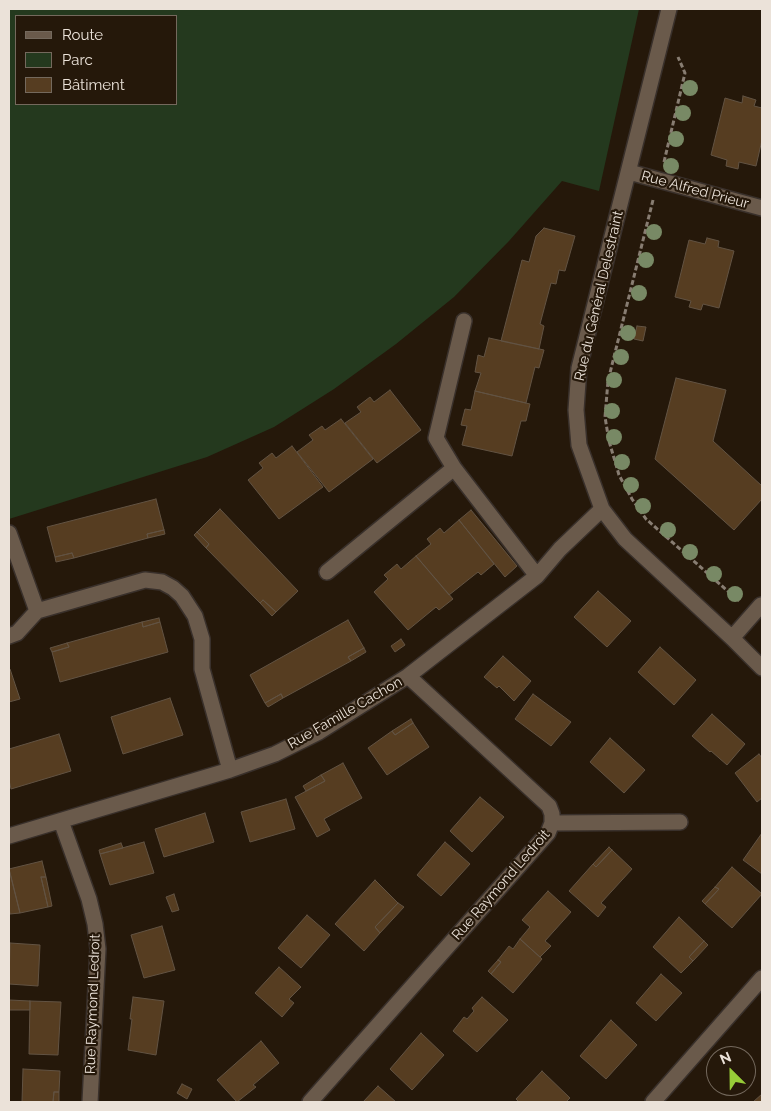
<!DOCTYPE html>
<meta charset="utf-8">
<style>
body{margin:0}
#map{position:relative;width:771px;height:1111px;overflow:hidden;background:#25180a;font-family:Raleway,sans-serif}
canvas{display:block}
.frame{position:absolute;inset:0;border:10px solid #ebe2d9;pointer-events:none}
.legend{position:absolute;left:15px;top:15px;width:162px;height:90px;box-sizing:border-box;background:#25180a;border:1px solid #74695d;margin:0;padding:6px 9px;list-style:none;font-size:15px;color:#ebe2d9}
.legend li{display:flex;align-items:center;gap:10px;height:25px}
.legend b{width:25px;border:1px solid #74695d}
.north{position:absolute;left:706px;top:1046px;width:50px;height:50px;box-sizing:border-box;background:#25180a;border:1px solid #74695d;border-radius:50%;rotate:337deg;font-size:14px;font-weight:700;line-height:20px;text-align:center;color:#ebe2d9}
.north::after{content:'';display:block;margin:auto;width:18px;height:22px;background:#97cc38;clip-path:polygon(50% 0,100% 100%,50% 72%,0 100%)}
</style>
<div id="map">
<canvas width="771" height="1111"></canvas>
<div class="frame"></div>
<ul class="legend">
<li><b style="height:6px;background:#6a5a4b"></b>Route</li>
<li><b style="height:14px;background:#24391e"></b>Parc</li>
<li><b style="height:14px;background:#563d21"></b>Bâtiment</li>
</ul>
<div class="north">N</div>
</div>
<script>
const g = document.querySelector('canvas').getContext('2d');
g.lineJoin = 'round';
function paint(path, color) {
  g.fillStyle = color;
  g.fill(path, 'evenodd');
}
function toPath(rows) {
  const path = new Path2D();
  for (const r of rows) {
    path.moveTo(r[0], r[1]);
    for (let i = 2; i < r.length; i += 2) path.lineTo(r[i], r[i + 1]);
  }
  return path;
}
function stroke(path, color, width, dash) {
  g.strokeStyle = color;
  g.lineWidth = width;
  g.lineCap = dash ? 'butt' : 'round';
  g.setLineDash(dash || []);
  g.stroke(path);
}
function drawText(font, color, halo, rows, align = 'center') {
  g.font = font + ' Raleway,sans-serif';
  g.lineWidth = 4.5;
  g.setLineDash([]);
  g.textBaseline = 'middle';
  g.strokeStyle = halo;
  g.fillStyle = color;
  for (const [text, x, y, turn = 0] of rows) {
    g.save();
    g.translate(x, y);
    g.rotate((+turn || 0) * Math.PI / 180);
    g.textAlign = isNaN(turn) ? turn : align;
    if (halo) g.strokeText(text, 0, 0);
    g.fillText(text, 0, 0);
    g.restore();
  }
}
const green = toPath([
 [9,9,639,9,599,191,562,181,509,241,454,297,396,344,334,389,274,427,207,457,9,519],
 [16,16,176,16,176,104,16,104]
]);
const building = toPath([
 [743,96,756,100,754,106,762,108,762,140,756,166,739,162,738,169,726,166,727,160,711,155,725,98,742,103,743,96],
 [544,228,575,236,565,271,559,270,556,284,551,283,540,324,544,326,539,349,501,341,522,260,529,262,536,236,544,228],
 [707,238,719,241,718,247,734,251,719,308,703,304,701,310,689,307,691,301,675,297,689,240,705,244,707,238],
 [637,326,646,327,643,341,634,339,637,326],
 [489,338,544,350,539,368,535,367,526,403,475,391,481,373,475,372,478,355,484,357,489,338],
 [676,378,726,390,713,441,762,486,762,499,734,530,655,459,676,378],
 [390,390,421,430,377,463,345,423,361,412,357,407,370,397,374,402,390,390],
 [475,391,530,404,526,421,521,421,512,456,462,445,467,426,461,425,465,409,471,410,475,391],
 [341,419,373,459,329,492,297,452,313,440,309,435,322,426,325,430,341,419],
 [292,446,323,487,279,519,248,480,263,468,259,463,272,453,276,458,292,446],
 [156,499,164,530,147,534,148,538,74,558,72,553,55,557,47,527,156,499],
 [220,509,298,591,276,612,263,600,260,603,206,548,209,544,197,532,220,509],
 [471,510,517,566,505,577,459,520,471,510],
 [459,520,494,564,481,575,478,572,449,595,416,556,431,544,427,539,440,528,444,533,459,520],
 [164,530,165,534,148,538,147,534,164,530],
 [197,532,209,544,206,548,194,535,197,532],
 [72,553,74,558,56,562,55,557,72,553],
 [416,556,453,599,439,610,436,607,408,630,374,592,388,579,384,575,397,564,401,569,416,556],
 [598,591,631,621,607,647,574,617,598,591],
 [263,600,276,612,272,616,260,603,263,600],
 [159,618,160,622,143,627,142,622,159,618],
 [348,620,364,648,348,657,351,661,283,698,281,694,265,703,250,675,348,620],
 [142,622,143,627,160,622,168,652,60,682,52,652,69,647,67,643,142,622],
 [401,639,405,645,395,652,391,646,401,639],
 [67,643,69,647,52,652,50,648,67,643],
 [660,647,696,680,674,705,638,672,660,647],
 [364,648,366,652,351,661,348,657,364,648],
 [503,656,531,681,514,701,499,686,497,688,484,677,503,656],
 [9,669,10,669,20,699,9,702,9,669],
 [281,694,283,698,268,707,265,703,281,694],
 [533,694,571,722,551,746,515,719,533,694],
 [170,698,183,735,123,754,111,717,170,698],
 [712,714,745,744,727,765,711,751,710,752,692,736,712,714],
 [411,719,413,723,395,735,392,731,411,719],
 [413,723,429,747,387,775,368,748,392,731,395,735,413,723],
 [59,734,71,771,11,789,9,780,9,749,59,734],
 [610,738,645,770,624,793,590,762,610,738],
 [759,754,762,758,762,798,757,802,735,773,759,754],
 [343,763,362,798,324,819,330,830,317,837,295,797,325,781,321,775,343,763],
 [321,775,325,781,306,791,303,786,321,775],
 [480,797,504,817,472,852,450,831,480,797],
 [286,799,295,829,250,842,241,812,286,799],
 [205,813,214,842,164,857,155,829,205,813],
 [762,833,762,874,743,860,762,833],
 [144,842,154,873,110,885,100,854,144,842],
 [445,842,470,864,441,896,417,875,445,842],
 [121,843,123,848,100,854,99,850,121,843],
 [609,847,612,850,596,867,593,864,609,847],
 [612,850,632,869,601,903,606,907,598,917,569,891,593,864,596,867,612,850],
 [42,861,46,877,41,877,48,907,20,913,9,869,42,861],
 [732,867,762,894,732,928,705,904,719,889,715,887,732,867],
 [9,869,20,913,10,914,9,908,9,869],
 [41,877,46,877,52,906,48,907,41,877],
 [375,880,398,903,375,927,380,933,364,951,335,924,375,880],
 [715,887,719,889,705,904,702,901,715,887],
 [548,891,571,912,545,941,551,946,540,957,520,939,530,927,522,920,548,891],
 [174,894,179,910,172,912,166,897,174,894],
 [398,903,404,907,380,933,375,927,398,903],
 [307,915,330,935,301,968,278,948,307,915],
 [679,917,704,941,689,957,693,961,681,973,653,947,679,917],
 [162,926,175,970,144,978,131,935,162,926],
 [520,939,542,959,513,993,491,974,501,962,498,960,509,946,513,949,520,939],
 [704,941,708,945,693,961,689,957,704,941],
 [10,943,40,945,38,986,9,984,10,943],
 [498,960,501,962,491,974,488,971,498,960],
 [279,967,301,987,289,999,294,1003,282,1017,255,993,279,967],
 [661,974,682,993,656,1021,636,1003,661,974],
 [133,997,164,1001,156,1055,128,1050,132,1019,130,1019,133,997],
 [482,997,508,1020,477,1052,453,1031,464,1017,467,1019,474,1011,472,1008,482,997],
 [9,1000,30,1001,30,1010,9,1010,9,1000],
 [30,1001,61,1002,58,1055,29,1054,30,1001],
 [611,1020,637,1045,606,1079,580,1056,611,1020],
 [421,1033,444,1055,412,1090,390,1069,421,1033],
 [261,1041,279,1063,253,1085,256,1087,237,1102,217,1080,261,1041],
 [23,1069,60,1071,59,1092,54,1092,53,1102,22,1102,23,1069],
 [542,1071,570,1098,566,1102,519,1102,516,1099,542,1071],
 [182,1084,192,1089,187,1099,177,1093,182,1084],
 [378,1086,396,1102,363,1102,378,1086],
 [54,1092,59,1092,59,1102,53,1102,54,1092],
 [762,1094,762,1102,753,1102,762,1094]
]);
const path = toPath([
 [664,162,685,73,678,57],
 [653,200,608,381,605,417,609,441,619,475,632,499,646,519,739,601]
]);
const minor = toPath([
 [669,9,579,368,576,410,579,445,602,509,625,539,732,638,762,668],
 [629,172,762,208],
 [454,468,436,438,464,321],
 [9,533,37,611],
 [327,572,454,468,537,576],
 [9,636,17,633,37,611,145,580,162,582,173,588,182,596,195,616,202,639,202,669,230,770],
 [732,638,761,605],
 [61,821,89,899,95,924,98,949,90,1102],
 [552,823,680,822],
 [9,836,230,770,275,754,319,732,408,676,537,576,560,549,602,509],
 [310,1102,548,833,552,823,552,814,549,806,408,676],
 [653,1102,762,978]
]);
const trees = [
 [690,88],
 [683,113],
 [676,139],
 [671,166],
 [654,232],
 [646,260],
 [639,293],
 [628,333],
 [621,357],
 [614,380],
 [612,411],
 [614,437],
 [622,462],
 [631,485],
 [643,506],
 [668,530],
 [690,552],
 [714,574],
 [735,594]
];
const streetNames = [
 ["Rue Alfred Prieur",695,190,15],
 ["Rue du Général Delestraint",599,296,-77],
 ["Rue Famille Cachon",345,713,-30],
 ["Rue Raymond Ledroit",501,885,-49],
 ["Rue Raymond Ledroit",93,1004,-88]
];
paint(green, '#24391e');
paint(building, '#563d21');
stroke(building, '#625343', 1);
stroke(minor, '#39302b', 18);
stroke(path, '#887d72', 3, [5, 2.5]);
stroke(minor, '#6a5a4b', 15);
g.fillStyle = '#788965';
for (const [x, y] of trees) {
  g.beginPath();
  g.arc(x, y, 8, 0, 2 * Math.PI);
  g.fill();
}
drawText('14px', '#ebe2d9', '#25180a', streetNames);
</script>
